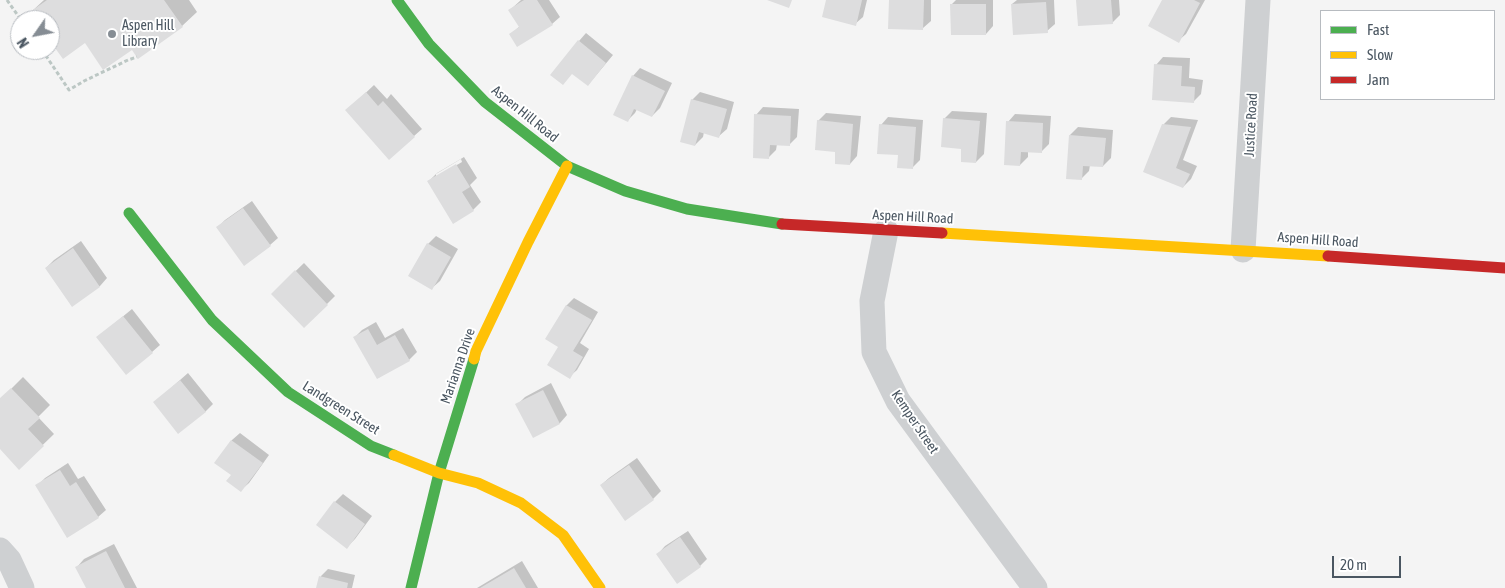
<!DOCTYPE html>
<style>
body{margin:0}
#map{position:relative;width:1505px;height:588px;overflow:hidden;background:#f4f4f4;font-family:"Asap Condensed",sans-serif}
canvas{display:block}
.legend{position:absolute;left:1320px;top:10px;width:175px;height:90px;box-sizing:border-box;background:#fff;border:1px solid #b7bbc0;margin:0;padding:6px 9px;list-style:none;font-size:15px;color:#4a5661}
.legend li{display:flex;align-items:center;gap:10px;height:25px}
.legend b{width:25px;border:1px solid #b7bbc0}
.north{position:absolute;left:10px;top:10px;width:50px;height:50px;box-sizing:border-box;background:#fff;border:1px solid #b7bbc0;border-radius:50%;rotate:237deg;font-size:14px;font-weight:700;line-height:20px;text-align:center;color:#4a5661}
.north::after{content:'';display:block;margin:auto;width:18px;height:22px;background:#868d94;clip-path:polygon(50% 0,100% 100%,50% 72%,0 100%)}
.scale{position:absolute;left:1332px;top:556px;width:69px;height:22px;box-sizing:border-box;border:2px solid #4a5661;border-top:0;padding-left:6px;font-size:15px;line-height:18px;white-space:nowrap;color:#4a5661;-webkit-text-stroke:4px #fff;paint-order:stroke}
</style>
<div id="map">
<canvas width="1505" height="588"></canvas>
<ul class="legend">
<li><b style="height:6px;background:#4caf50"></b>Fast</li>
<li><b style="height:6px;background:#ffc107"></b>Slow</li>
<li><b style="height:6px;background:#c62828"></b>Jam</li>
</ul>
<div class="north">N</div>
<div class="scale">20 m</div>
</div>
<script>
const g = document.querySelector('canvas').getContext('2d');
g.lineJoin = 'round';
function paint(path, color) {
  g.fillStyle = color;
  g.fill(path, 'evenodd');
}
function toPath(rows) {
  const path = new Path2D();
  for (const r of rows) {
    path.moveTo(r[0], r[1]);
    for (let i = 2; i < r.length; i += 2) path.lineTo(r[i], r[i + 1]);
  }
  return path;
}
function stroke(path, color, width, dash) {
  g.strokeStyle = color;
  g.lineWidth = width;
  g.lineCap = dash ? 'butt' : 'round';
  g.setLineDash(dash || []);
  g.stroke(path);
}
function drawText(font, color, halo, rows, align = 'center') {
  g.font = font + ' "Asap Condensed",sans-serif';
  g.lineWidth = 4;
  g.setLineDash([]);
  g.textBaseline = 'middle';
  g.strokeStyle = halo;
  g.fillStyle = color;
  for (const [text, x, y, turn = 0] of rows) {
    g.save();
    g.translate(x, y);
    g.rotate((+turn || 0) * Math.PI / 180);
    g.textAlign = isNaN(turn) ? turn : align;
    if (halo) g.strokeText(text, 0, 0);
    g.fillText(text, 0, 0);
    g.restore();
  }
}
const shadow = toPath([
 [44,0,189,0,197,12,182,26,138,57,132,49,85,42,50,39,50,20,37,20,31,12],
 [521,0,549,0,560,17,552,24,510,35,520,26,510,10],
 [827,0,867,0,863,17,855,24],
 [890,0,931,0,931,21,923,28],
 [956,0,993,0,993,26,986,34,952,4],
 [1017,0,1054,0,1055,24,1047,31,1012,4],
 [1077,0,1119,0,1120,15,1112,23],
 [1164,0,1205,0,1186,34,1178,41],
 [586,33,613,55,588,85,579,41],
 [1163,57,1190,58,1189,78,1203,80,1201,94,1193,102,1156,65],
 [640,68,672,83,660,108,652,116,637,109,635,113,628,120,633,76],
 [374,85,387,99,391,94,422,129,414,136,355,103],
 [700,92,734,102,727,129,719,136,704,132,703,137,695,145,692,100],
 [763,107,799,109,797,137,789,145,777,144,776,150,768,158,756,115],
 [952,111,987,113,984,154,976,162,963,148,944,119],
 [826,113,861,116,857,156,850,164,837,150,818,121],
 [1015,114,1051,116,1049,144,1041,152,1028,151,1028,157,1020,165,1008,122],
 [888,117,923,120,920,160,912,168,899,154,881,125],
 [1171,117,1198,120,1183,160,1197,166,1191,179,1183,187,1144,171,1163,125],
 [1078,127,1113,130,1111,158,1103,166,1090,165,1089,171,1081,179,1070,135],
 [464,157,477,178,470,185,481,202,473,210,453,222,429,181,437,173],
 [461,159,462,162,436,177,436,174],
 [252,201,278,238,270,245,217,228,225,220],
 [436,236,458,249,440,281,432,288,428,244],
 [81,241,107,278,100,286,72,305,46,268,54,260],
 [304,263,335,296,304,327,272,294],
 [574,298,598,312,580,343,589,349,577,370,569,377,559,346,566,306],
 [132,309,160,345,152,352,98,337],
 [376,322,385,338,403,328,417,352,409,360,378,378,355,337,362,330],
 [188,373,213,404,205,412,155,402],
 [23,377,50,405,38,417,54,434,19,468,0,448,0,400],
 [551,383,567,415,560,423,534,436,517,405,525,397],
 [240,433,269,455,249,483,241,490,233,475,216,462,232,440],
 [637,458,661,491,653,499,601,485,609,478],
 [68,463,78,479,84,476,106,510,98,517,37,486,45,478],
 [343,494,372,516,355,539,347,547,318,525,335,502],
 [688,531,707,559,700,566,658,554,665,546],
 [114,544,137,588,88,588,77,567,84,559],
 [522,561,538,588,477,588],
 [328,569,355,575,352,588,318,588,321,576]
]);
const building = toPath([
 [47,0,164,0,183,27,138,59,132,50,103,70,85,43,63,59,50,41,50,20,35,20,30,12],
 [524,0,537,0,553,25,517,47,509,34,519,27,508,10],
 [767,0,792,0,789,8],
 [826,0,862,0,856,26,822,17],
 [889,0,924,0,923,30,888,29],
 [1076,0,1111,0,1113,24,1078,26],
 [1162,0,1194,0,1200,3,1179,43,1148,26],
 [1046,2,1048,33,1013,35,1011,4],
 [950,4,986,4,986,35,951,35],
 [578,40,606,63,588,86,572,74,563,85,550,75],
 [1154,64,1182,66,1181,86,1195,87,1194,103,1152,100],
 [632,75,665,91,652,117,634,109,628,122,613,115],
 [366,92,378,106,383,101,415,137,389,160,345,110],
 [691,99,727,109,719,138,699,132,695,146,680,142],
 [754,114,791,116,790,146,770,145,769,159,753,158],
 [943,118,980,121,976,163,961,162,961,149,941,147],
 [817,120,853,124,850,165,835,164,835,152,815,150],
 [1006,121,1043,123,1042,153,1021,152,1020,166,1004,165],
 [879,124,916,127,913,169,897,168,898,155,877,154],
 [1162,124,1191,127,1176,168,1190,174,1183,188,1143,172],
 [1069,135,1106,138,1103,167,1083,166,1082,180,1066,179],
 [456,164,470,187,462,192,474,211,453,224,427,181],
 [243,208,271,246,244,266,216,227],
 [427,243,451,257,432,290,408,276],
 [73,248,100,287,72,307,45,268],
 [295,270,328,305,304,328,271,294],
 [566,305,592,320,573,351,583,357,570,379,547,365,558,347,545,339],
 [123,316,153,353,126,375,96,337],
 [368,329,377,345,395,335,410,361,377,379,353,337],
 [180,380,206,412,178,434,153,402],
 [11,388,40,418,28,429,44,446,19,470,0,449,0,398],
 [543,390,560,424,533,438,515,404],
 [231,440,263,463,241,492,226,481,231,475,214,463],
 [629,465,654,500,625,521,600,485],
 [60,470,70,486,76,482,99,518,67,538,35,485],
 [334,501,365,524,347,549,316,525],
 [680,537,701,567,677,584,656,554],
 [106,551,125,588,86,588,75,567],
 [514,568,526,588,480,588],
 [319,576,348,583,347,588,316,588]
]);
const path = toPath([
 [7,0,21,20],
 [42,50,69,90,84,81,128,60,137,57]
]);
const street = toPath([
 [886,231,872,301,874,352,898,401,1035,588],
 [1243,250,1258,0],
 [0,550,9,560,22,588]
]);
const fast = toPath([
 [397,0,429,44,485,102,567,166,625,191,687,209,782,224],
 [129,213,212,320,288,392,371,446,394,455],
 [411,588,439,473,474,359]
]);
const slow = toPath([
 [942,233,1328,256],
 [474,359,476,351,528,242,567,166],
 [394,455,439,473,478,483,521,503,563,535,600,588]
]);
const jam = toPath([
 [782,224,942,233],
 [1328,256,1505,268]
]);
const markers = [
 [112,34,5,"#868d94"]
];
const poiNames = [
 ["Aspen Hill",122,26],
 ["Library",122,42]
];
const streetNames = [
 ["Aspen Hill Road",525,114,39],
 ["Justice Road",1251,125,-87],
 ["Aspen Hill Road",913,217,3],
 ["Aspen Hill Road",1318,240,4],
 ["Marianna Drive",458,366,-71],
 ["Landgreen Street",341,408,32],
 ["Kemper Street",915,422,56]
];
paint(shadow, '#0003');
paint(building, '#ddddde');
stroke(path, '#bcc7c4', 3, [4, 2.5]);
stroke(street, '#ced0d2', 25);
stroke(fast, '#4caf50', 11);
stroke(slow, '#ffc107', 11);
stroke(jam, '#c62828', 11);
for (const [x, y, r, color] of markers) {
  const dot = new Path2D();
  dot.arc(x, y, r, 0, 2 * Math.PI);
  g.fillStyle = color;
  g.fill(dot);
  stroke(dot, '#fff', 2);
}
drawText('14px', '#4a5661', '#fff', poiNames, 'left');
drawText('14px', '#4a5661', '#fff', streetNames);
</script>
